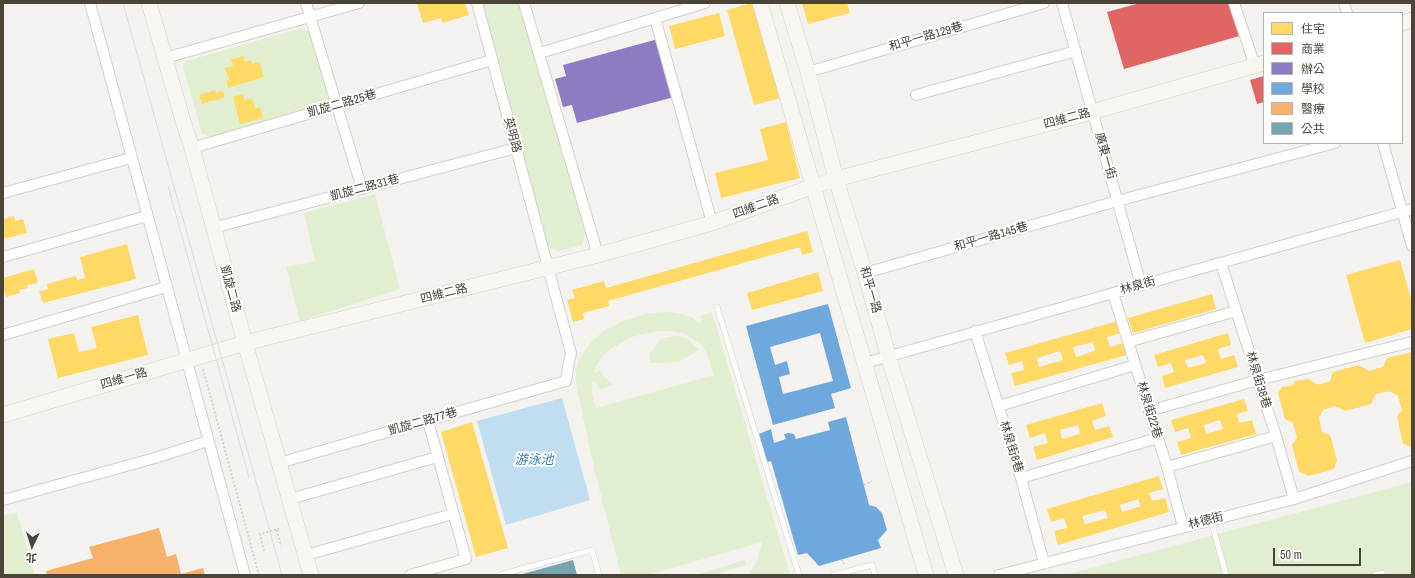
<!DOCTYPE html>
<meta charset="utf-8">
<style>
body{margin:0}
#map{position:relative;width:1415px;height:578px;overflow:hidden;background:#f4f2ee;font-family:"Archivo Narrow","Noto Sans TC",sans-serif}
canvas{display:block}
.frame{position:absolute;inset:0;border:4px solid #4b4439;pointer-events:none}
.legend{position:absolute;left:1263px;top:12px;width:140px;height:132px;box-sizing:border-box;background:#fff;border:1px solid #b7b4b0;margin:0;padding:5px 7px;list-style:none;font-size:12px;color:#4b4439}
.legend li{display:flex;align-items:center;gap:8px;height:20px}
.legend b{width:20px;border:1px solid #b7b4b0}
.north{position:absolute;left:12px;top:526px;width:40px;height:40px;-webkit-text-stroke:3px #fff;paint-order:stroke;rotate:184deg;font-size:11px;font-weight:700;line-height:16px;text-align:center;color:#4b4439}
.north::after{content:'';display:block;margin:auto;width:14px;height:18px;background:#4b4439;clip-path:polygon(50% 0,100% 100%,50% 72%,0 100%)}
.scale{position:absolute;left:1273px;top:548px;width:88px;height:18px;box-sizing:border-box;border:2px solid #4b4439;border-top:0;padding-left:5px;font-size:12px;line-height:14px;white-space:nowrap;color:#4b4439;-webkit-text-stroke:3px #fff;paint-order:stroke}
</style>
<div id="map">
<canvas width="1415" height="578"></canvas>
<div class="frame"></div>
<ul class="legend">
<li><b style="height:11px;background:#ffd966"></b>住宅</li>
<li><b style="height:11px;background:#e06666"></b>商業</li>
<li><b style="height:11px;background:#8e7cc3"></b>辦公</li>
<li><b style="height:11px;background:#6fa8dc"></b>學校</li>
<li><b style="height:11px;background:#f6b26b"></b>醫療</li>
<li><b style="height:11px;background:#76a5af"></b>公共</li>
</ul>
<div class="north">北</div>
<div class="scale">50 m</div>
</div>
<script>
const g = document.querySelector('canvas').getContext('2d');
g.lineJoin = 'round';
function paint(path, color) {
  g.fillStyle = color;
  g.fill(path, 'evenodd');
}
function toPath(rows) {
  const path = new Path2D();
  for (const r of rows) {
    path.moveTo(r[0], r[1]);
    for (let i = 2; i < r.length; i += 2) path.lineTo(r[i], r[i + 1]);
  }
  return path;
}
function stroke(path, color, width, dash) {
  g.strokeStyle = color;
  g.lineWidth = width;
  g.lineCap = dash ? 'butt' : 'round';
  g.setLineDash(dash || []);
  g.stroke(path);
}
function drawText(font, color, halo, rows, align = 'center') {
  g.font = font + ' "Archivo Narrow","Noto Sans TC",sans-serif';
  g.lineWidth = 4;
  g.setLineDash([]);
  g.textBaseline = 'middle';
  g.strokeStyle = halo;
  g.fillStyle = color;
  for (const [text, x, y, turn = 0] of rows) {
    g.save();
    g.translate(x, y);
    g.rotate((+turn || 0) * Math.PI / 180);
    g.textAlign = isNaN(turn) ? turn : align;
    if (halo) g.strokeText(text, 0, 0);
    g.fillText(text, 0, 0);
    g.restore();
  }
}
const green = toPath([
 [483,3,523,3,586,234,582,245,558,251,548,248],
 [302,28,309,32,329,97,325,103,210,137,202,133,183,67,186,61],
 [375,194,400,289,300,321,286,267,315,261,304,213],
 [664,312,677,313,692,317,702,325,700,316,712,312,790,575,748,575,757,562,762,542,648,575,621,575,594,468,576,383,576,372,578,362,587,348,592,341,604,331,623,321,645,314],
 [662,331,673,331,685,334,701,344,706,351,714,375,596,408,592,393,593,375,595,368,602,357,609,350,632,337,647,333],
 [677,336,686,338,699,350,678,362,650,363,650,353,661,339,669,337],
 [600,370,605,378,613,384,600,390,597,384,593,381,594,373],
 [1412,482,1412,575,1065,575],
 [17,513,35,575,3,575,3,516],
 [745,560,746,565,713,575,696,575]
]);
const water = toPath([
 [562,398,590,500,506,525,477,421]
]);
const homes = toPath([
 [417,3,465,3,469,15,443,23,441,18,423,23],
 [751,3,754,3,781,98,754,105,727,10],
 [802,3,847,3,850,13,808,24],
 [719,13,725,36,675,49,669,26],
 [243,56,245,62,251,60,252,64,259,62,264,77,228,88,226,80,229,80,225,68,233,66,231,59],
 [215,90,216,93,223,91,225,97,202,104,199,95],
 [243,94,244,100,252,98,255,108,260,107,263,118,240,124,233,97],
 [786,122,800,178,721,198,715,173,768,160,760,129],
 [14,216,15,221,23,219,27,233,3,239,3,219],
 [807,231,813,252,802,255,800,247,608,301,609,306,583,313,584,319,573,322,567,300,575,298,572,290,604,281,606,288],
 [127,244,136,279,43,303,39,291,48,289,47,284,76,276,77,280,85,278,80,257],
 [1400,260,1412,303,1412,329,1365,343,1346,275],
 [34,269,38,283,27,285,28,288,19,290,20,293,6,297,5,292,3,292,3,278],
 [818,272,823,291,752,310,747,293],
 [1212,294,1216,309,1133,333,1128,318],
 [138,315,148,355,58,378,48,339,74,333,79,352,97,348,91,327],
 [1118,321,1121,333,1107,337,1110,347,1124,343,1127,355,1015,386,1011,373,1024,370,1022,361,1009,365,1005,353],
 [1093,342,1095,351,1076,357,1073,347],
 [1060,351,1063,360,1039,367,1037,358],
 [1228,333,1231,345,1218,349,1221,359,1234,355,1238,367,1165,388,1162,376,1174,372,1171,363,1158,367,1154,355],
 [1203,355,1206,363,1188,368,1185,360],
 [1412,352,1412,447,1403,444,1397,416,1402,410,1398,396,1389,391,1376,394,1371,404,1345,411,1335,406,1323,410,1319,418,1322,432,1330,435,1337,460,1334,469,1309,476,1299,472,1292,445,1297,438,1293,423,1285,419,1278,393,1282,387,1293,385,1295,381,1309,379,1318,385,1330,381,1333,372,1359,365,1369,371,1383,367,1387,358],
 [1244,399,1248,411,1237,414,1239,423,1252,420,1256,434,1181,455,1177,442,1191,438,1188,428,1175,432,1171,420],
 [1220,420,1223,429,1206,434,1204,425],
 [1102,403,1106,416,1092,421,1095,430,1109,426,1113,437,1037,460,1033,447,1048,443,1045,433,1030,438,1026,425],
 [1078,425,1080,434,1062,439,1060,430],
 [472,422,508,548,476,557,441,432],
 [1159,476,1163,489,1149,493,1152,501,1165,498,1169,512,1058,545,1054,531,1067,528,1064,518,1051,522,1047,509],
 [1138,499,1141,506,1122,512,1120,505],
 [1105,510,1108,518,1085,524,1082,516]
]);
const shops = toPath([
 [1140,3,1234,3,1243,35,1124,69,1107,12],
 [1264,76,1264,102,1257,104,1250,80]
]);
const offices = toPath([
 [658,39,674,97,577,123,572,105,563,107,555,79,566,76,563,65]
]);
const schools = toPath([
 [828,304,851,388,831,394,835,408,773,425,746,326],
 [820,333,833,381,783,394,779,377,790,374,787,361,775,365,770,347],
 [846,417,869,505,876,507,882,513,887,530,878,540,881,548,819,566,807,553,798,555,771,461,767,462,759,434,771,429,774,443,786,439,784,434,788,433,794,434,796,439,830,430,828,422]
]);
const health = toPath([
 [159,528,167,557,176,554,181,574,203,568,205,575,47,575,46,571,93,558,89,547]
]);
const public = toPath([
 [573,560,577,575,519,575]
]);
const path = toPath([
 [203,369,259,575],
 [864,485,872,481],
 [277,530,281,546],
 [264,551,260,534,279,529],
 [842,559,844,564]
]);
const lane = toPath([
 [717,307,799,575],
 [1211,520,1226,575],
 [499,575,592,550,599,575],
 [834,575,872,565,875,575],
 [1375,575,1382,573,1382,575]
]);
const street = toPath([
 [90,3,245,575],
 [306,3,362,189],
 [524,3,598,255],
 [1062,3,1141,285],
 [1234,3,1255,66],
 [1344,3,1347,13],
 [655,18,712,223],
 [540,53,705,3],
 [165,58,359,3],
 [808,72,1044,3],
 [916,95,1076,51],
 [1383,143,1412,246],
 [192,148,492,60],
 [3,193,131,158],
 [213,228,516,148],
 [3,257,147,216],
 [1221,263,1276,436,1294,499],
 [865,273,1117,201,1335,143],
 [1113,293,1167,467,1183,527],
 [975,331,1021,478,1044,563],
 [3,335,166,287],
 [1128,342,1236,311],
 [865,363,1412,209],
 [999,406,1135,365],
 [1149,411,1258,380,1412,342],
 [279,463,566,381,568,367,571,353,477,3],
 [1167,467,1276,436],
 [1021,478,1158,438],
 [290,499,437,457],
 [3,500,155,458,208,441],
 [306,555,453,514],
 [410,575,466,559,428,421],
 [999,575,1294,499,1412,461]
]);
const secondary = toPath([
 [149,3,183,121,192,148,245,343,311,575],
 [760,3,926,575],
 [787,3,808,72,836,179,865,273,891,365,956,575],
 [1402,23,1412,20],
 [3,415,245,343,598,255,712,223,814,186,836,179,1081,115,1264,63]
]);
const tram = toPath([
 [123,3,282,575],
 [168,186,249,477]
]);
const streetNames = [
 ["和平一路129巷",926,37,-16],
 ["凱旋二路25巷",342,104,-16],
 ["四維二路",1067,119,-15],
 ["英明路",512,135,75],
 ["廣東一街",1105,156,74],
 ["凱旋二路31巷",365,188,-15],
 ["四維二路",756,207,-20],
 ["和平一路145巷",991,237,-16],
 ["林泉街",1138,286,-16],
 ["凱旋二路",230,289,75],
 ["和平一路",870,290,74],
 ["四維二路",444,294,-14],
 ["四維一路",124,379,-16],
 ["林泉街38巷",1258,380,73],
 ["林泉街22巷",1149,410,73],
 ["凱旋二路77巷",423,422,-16],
 ["林泉街8巷",1011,447,73],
 ["林德街",1206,521,-14]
];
const waterNames = [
 ["游泳池",534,461]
];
paint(green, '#e1eecf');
paint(water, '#c0ddf1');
paint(homes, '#ffd966');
paint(shops, '#e06666');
paint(offices, '#8e7cc3');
paint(schools, '#6fa8dc');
paint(health, '#f6b26b');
paint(public, '#76a5af');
stroke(lane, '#d2d0cb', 6);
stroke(street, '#d2d0cb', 12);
stroke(secondary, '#d3cfc5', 16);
stroke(path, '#d3d2cc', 2, [2, 2]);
stroke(lane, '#fdfdfc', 5);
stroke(street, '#fdfdfc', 10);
stroke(secondary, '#f7f6f1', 15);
stroke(tram, '#dbdbda', 1);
drawText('12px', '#4b4439', '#fff', streetNames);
drawText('italic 13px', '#2e7ab2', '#fff', waterNames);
</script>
